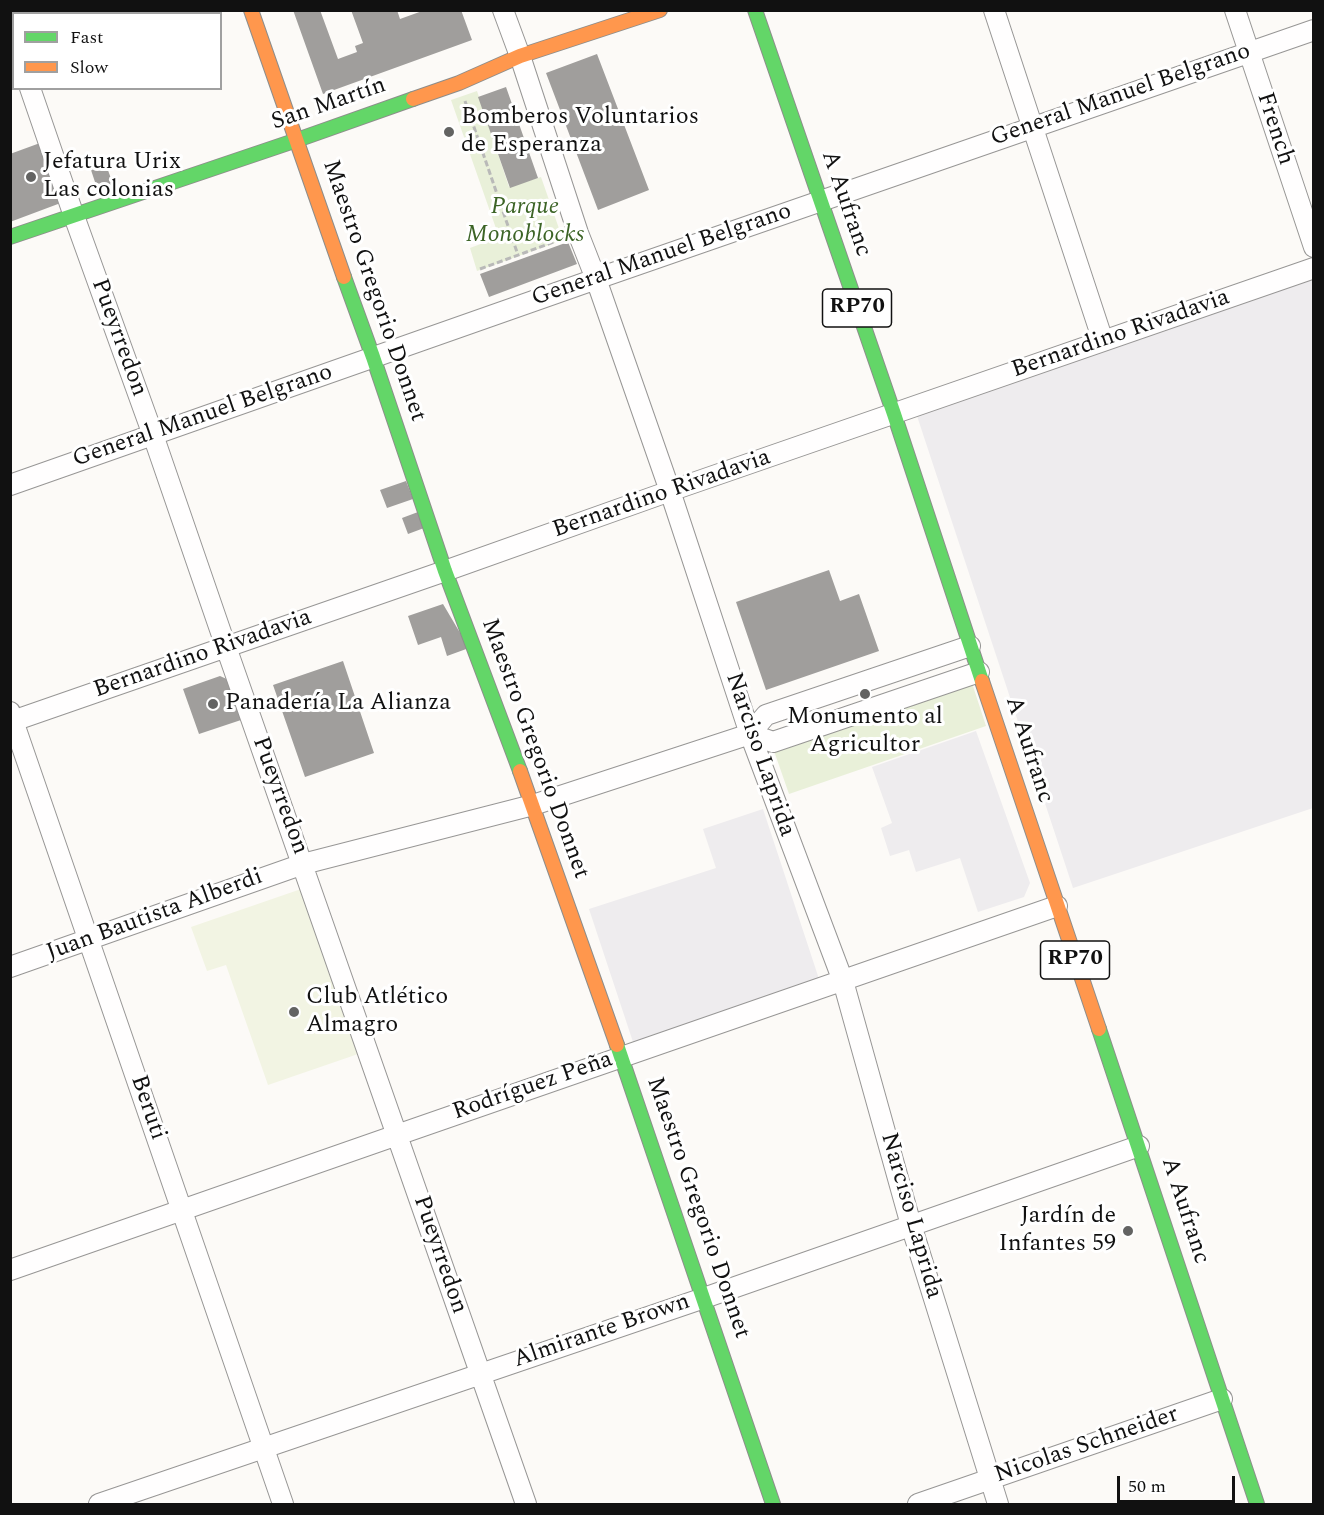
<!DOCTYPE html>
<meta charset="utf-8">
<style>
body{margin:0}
#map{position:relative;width:1324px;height:1515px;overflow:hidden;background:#fcfaf7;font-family:Spectral,serif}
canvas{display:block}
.frame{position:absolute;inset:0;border:12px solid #111;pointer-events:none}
.legend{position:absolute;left:12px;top:12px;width:210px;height:78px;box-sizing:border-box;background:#fff;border:2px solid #a0a0a0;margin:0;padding:8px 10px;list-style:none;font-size:18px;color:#111}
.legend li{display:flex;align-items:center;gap:12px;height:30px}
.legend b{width:30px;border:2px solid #a0a0a0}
.scale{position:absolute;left:1117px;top:1476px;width:118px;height:27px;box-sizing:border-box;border:3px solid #111;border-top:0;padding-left:8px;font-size:18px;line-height:21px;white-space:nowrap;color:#111;-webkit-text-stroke:4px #fff;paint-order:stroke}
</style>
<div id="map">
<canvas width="1324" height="1515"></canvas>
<div class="frame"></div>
<ul class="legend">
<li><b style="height:8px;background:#63d668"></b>Fast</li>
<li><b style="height:8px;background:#ff974d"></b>Slow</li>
</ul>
<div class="scale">50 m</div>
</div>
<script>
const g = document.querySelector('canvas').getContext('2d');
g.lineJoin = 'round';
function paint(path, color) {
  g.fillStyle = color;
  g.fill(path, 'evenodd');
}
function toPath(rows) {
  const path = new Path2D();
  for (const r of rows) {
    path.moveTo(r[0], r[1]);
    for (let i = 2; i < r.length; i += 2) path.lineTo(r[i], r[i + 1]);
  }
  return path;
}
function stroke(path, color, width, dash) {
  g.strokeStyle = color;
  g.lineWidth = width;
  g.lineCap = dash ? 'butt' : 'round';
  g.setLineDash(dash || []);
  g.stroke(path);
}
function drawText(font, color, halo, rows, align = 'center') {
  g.font = font + ' Spectral,serif';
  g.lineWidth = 6;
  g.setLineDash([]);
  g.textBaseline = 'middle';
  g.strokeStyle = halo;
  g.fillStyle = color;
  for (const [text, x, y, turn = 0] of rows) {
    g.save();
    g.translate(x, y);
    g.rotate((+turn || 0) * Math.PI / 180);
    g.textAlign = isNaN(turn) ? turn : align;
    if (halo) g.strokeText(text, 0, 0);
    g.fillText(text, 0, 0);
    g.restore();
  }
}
const industrial = toPath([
 [1313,279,1313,808,1073,888,917,416],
 [976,731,1030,883,1024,897,978,912,960,858,916,872,909,850,890,856,881,828,892,823,872,767],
 [763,809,820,982,633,1042,589,909,716,868,703,829]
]);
const green = toPath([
 [477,91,509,187,541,177,563,240,477,271,470,248,499,237,451,100],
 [971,680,986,726,789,794,773,748]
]);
const pitch = toPath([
 [304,888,361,1053,268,1085,226,965,207,971,191,927]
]);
const building = toPath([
 [293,10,320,10,338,59,357,52,355,46,363,43,351,10,397,10,400,19,425,10,461,10,472,40,323,94],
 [597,54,649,190,598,210,546,73],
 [506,87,538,178,510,188,478,97],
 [40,143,60,200,58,204,10,222,10,154],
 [105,162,113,184,106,187,95,182,90,167],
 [568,242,577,264,489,297,480,274],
 [406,481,413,499,387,508,380,490],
 [418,512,424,528,408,534,402,518],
 [829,570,840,601,859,594,879,651,766,690,736,602],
 [443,604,469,648,447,656,441,637,418,645,408,616],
 [343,661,374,753,305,777,273,685],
 [220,676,231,681,244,719,199,734,183,689]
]);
const path = toPath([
 [465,101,518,255],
 [480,269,562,239]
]);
const street = toPath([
 [503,10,520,56,578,233,596,279,670,491,750,734,843,981,911,1225,998,1504],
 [994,10,1103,341],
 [1235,10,1314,247],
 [10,32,14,41],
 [30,88,74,216,153,435,226,647,526,1504],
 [10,485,596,279,1314,30],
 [10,712,283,1504],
 [10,722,445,571,670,491,1314,268],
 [750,734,773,742,979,672],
 [10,967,303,864,533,805,750,734,766,715,970,646],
 [10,1270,397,1135,1057,906],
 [99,1504,704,1298,1139,1146],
 [918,1504,1222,1399]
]);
const fast = toPath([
 [755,10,894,414,982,681],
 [10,237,297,140,413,99],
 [344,277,373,357,445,571,520,771],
 [1099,1029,1257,1504],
 [617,1045,773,1504]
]);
const slow = toPath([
 [251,10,344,277],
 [413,99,459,83,520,56,660,10],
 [982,681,1099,1029],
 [520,771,617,1045]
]);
const markers = [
 [449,132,6,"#636362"],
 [31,177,6,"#636362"],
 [865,694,6,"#636362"],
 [213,704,6,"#636362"],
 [294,1012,6,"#636362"],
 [1128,1231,6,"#636362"]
];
const shields = [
 [857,308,69],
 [1075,960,69]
];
const shieldNames = [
 ["RP70",857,308],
 ["RP70",1075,960]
];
const streetNames = [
 ["General Manuel Belgrano",1121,96,-19],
 ["San Martín",329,105,-19],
 ["French",1274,129,72],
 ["A Aufranc",845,204,71],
 ["General Manuel Belgrano",662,256,-19],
 ["Maestro Gregorio Donnet",373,291,71],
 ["Bernardino Rivadavia",1121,335,-19],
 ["Pueyrredon",118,338,70],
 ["General Manuel Belgrano",203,417,-19],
 ["Bernardino Rivadavia",662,495,-19],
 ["Bernardino Rivadavia",203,655,-19],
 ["Maestro Gregorio Donnet",534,749,70],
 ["A Aufranc",1028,750,72],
 ["Narciso Laprida",759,755,71],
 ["Pueyrredon",279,796,70],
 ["Juan Bautista Alberdi",155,916,-20],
 ["Rodríguez Peña",533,1087,-19],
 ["Beruti",147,1108,71],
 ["Maestro Gregorio Donnet",697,1208,71],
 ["A Aufranc",1184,1211,72],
 ["Narciso Laprida",910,1216,74],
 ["Pueyrredon",439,1255,71],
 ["Almirante Brown",602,1332,-19],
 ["Nicolas Schneider",1087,1446,-19]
];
const poiNames = [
 ["Bomberos Voluntarios",461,118],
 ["de Esperanza",461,146],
 ["Jefatura Urix",43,163],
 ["Las colonias",43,191],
 ["Panadería La Alianza",225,704],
 ["Monumento al",865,718,"center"],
 ["Agricultor",865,746,"center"],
 ["Club Atlético",306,998],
 ["Almagro",306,1026],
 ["Jardín de",1116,1217,"right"],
 ["Infantes 59",1116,1245,"right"]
];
const parkNames = [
 ["Parque",525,208],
 ["Monoblocks",525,236]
];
paint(industrial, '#eeecee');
paint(green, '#e9f0d9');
paint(pitch, '#f2f4e3');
paint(building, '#a09e9c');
stroke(street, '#979695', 22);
stroke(fast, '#8d8d8b', 16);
stroke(slow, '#8d8d8b', 16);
stroke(path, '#b9b9b8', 3, [6, 3]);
stroke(street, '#fffefe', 20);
stroke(fast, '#63d668', 14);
stroke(slow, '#ff974d', 14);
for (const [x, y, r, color] of markers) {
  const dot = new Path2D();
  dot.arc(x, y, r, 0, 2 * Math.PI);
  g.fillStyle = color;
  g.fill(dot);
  stroke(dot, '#fff', 2);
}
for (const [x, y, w] of shields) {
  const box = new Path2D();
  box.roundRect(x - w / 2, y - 19, w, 38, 4.5);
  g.fillStyle = '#fff';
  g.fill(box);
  stroke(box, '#111', 1.5);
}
drawText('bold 22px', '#111', null, shieldNames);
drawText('24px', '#111', '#fff', streetNames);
drawText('24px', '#111', '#fff', poiNames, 'left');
drawText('italic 24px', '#3c6426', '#fff', parkNames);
</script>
